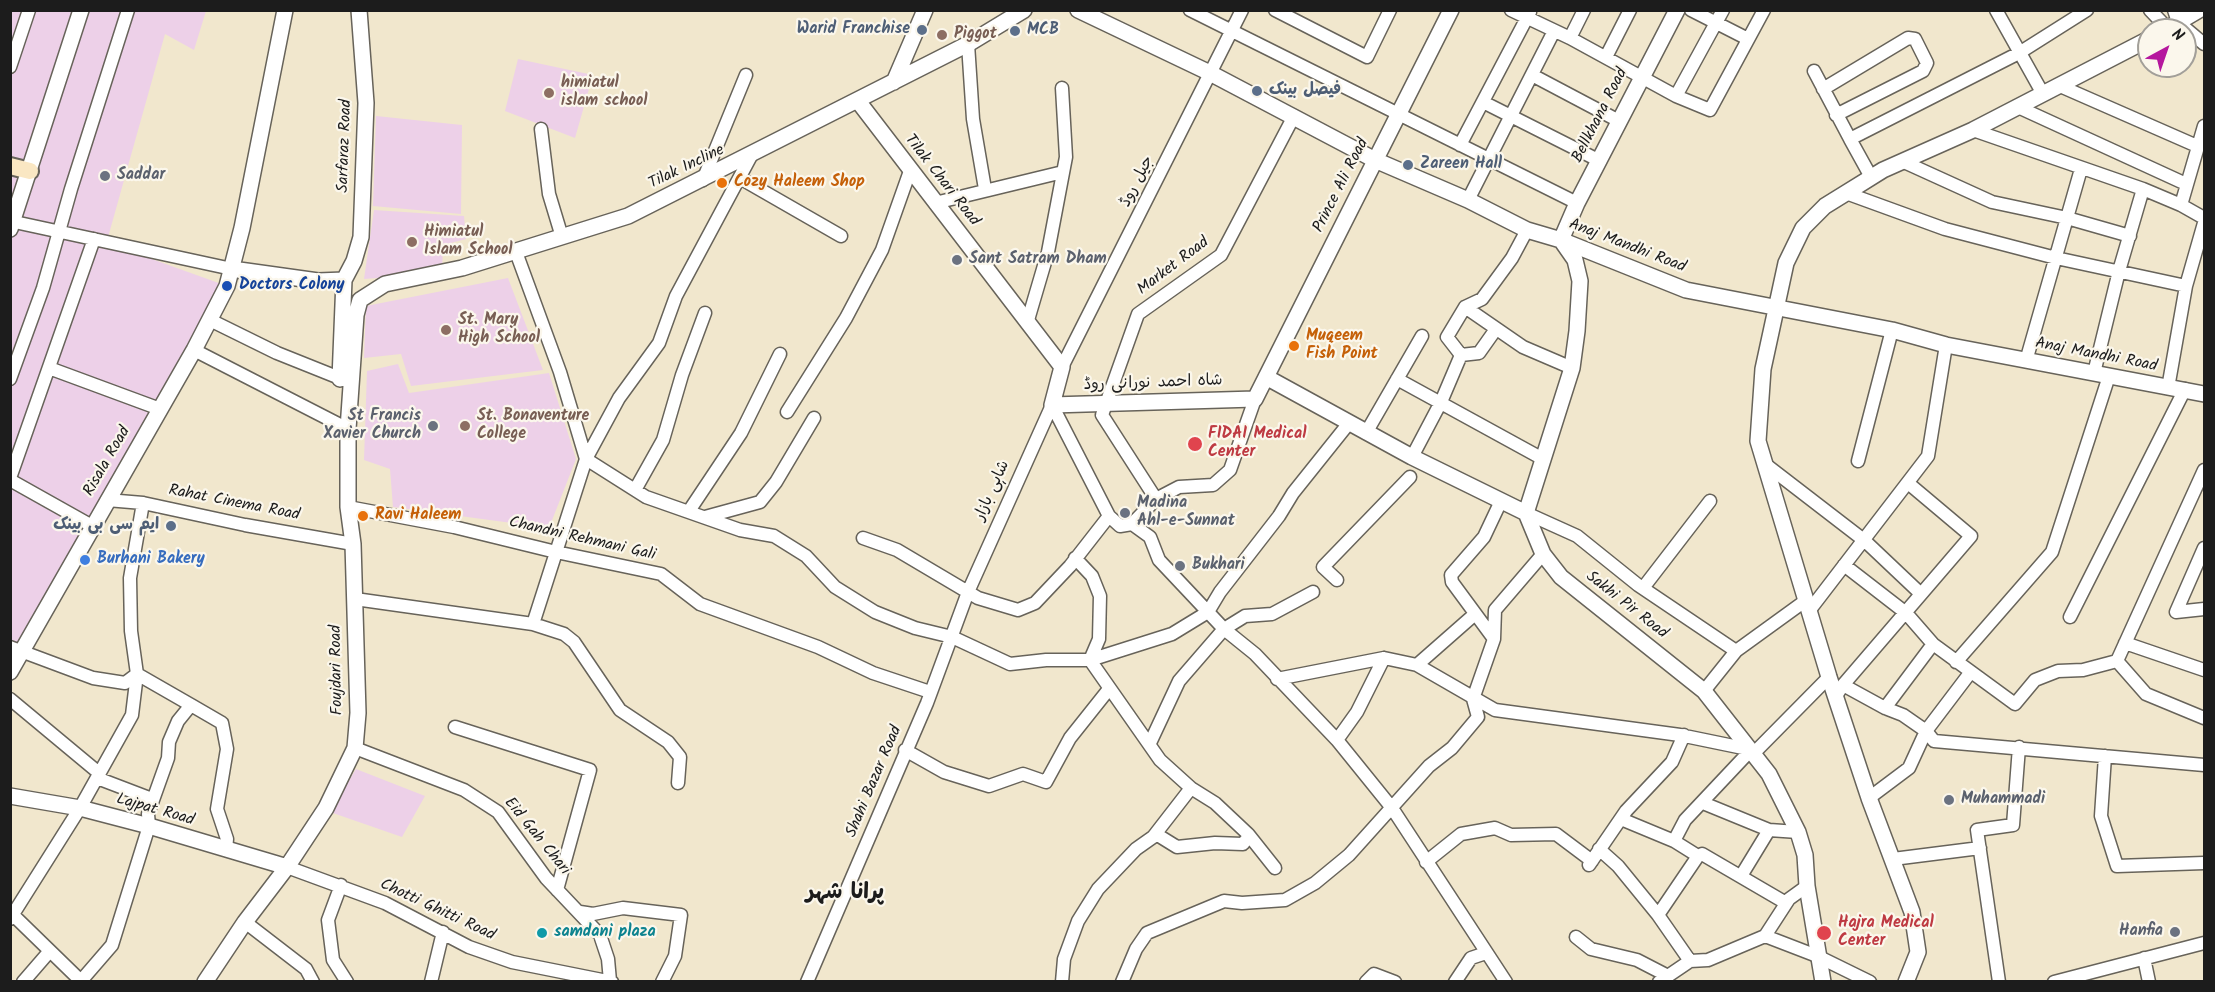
<!DOCTYPE html>
<meta charset="utf-8">
<style>
body{margin:0}
#map{position:relative;width:2215px;height:992px;overflow:hidden;background:#f1e7cd;font-family:Kalam,sans-serif}
canvas{display:block}
.frame{position:absolute;inset:0;border:12px solid #1c1c1c;pointer-events:none}
.north{position:absolute;left:2137px;top:18px;width:60px;height:60px;box-sizing:border-box;background:#fbf7ec;border:2px solid #a29f99;border-radius:50%;rotate:40deg;font-size:16px;font-weight:700;line-height:24px;text-align:center;color:#1c1c1c}
.north::after{content:'';display:block;margin:auto;width:21px;height:27px;background:#b5179e;clip-path:polygon(50% 0,100% 100%,50% 72%,0 100%)}
</style>
<div id="map">
<canvas width="2215" height="992"></canvas>
<div class="frame"></div>
<div class="north">N</div>
</div>
<script>
const g = document.querySelector('canvas').getContext('2d');
g.lineJoin = 'round';
function paint(path, color) {
  g.fillStyle = color;
  g.fill(path, 'evenodd');
}
function toPath(rows) {
  const path = new Path2D();
  for (const r of rows) {
    path.moveTo(r[0], r[1]);
    for (let i = 2; i < r.length; i += 2) path.lineTo(r[i], r[i + 1]);
  }
  return path;
}
function stroke(path, color, width, dash) {
  g.strokeStyle = color;
  g.lineWidth = width;
  g.lineCap = dash ? 'butt' : 'round';
  g.setLineDash(dash || []);
  g.stroke(path);
}
function drawText(font, color, halo, rows, align = 'center') {
  g.font = font + ' Kalam,"Playpen Sans Arabic",sans-serif';
  g.lineWidth = 4.5;
  g.setLineDash([]);
  g.textBaseline = 'middle';
  g.strokeStyle = halo;
  g.fillStyle = color;
  for (const [text, x, y, turn = 0] of rows) {
    g.save();
    g.translate(x, y);
    g.rotate((+turn || 0) * Math.PI / 180);
    g.textAlign = isNaN(turn) ? turn : align;
    if (halo) g.strokeText(text, 0, 0);
    g.fillText(text, 0, 0);
    g.restore();
  }
}
const built = toPath([
 [10,11,206,11,194,50,165,34,105,248,149,258,227,286,22,651,10,647],
 [518,59,593,75,575,138,505,111],
 [376,116,462,125,461,214,373,206],
 [374,210,464,216,466,239,443,245,442,273,364,279],
 [508,278,543,370,411,386,401,354,364,358,366,306],
 [398,364,409,393,549,373,576,459,549,528,393,507,390,469,364,460,367,371],
 [356,769,425,796,402,837,330,812]
]);
const minor = toPath([
 [1190,10,1577,203],
 [1275,10,1367,57,1390,10],
 [1511,10,1570,38,1676,96,1710,110,1764,10],
 [1691,10,1748,39],
 [1996,10,2043,94],
 [2150,10,2168,29],
 [2174,10,2178,22,2204,44],
 [1570,38,1584,10],
 [968,44,973,119,985,189],
 [1606,57,1630,10],
 [10,67,29,10],
 [1814,71,1850,139],
 [1532,75,1619,121],
 [2060,86,2197,146],
 [1823,89,1908,38,1915,39,1927,63,1923,71,1836,115],
 [1676,96,1723,10],
 [1483,102,1600,161],
 [2018,107,2186,184],
 [541,129,549,194,562,237],
 [1973,130,2143,189,2181,205,2204,126],
 [1460,145,1530,12],
 [1904,162,1992,202,2067,218,2130,236],
 [1871,177,1850,139,2019,53,2087,10],
 [740,178,841,236],
 [703,180,746,75],
 [1846,193,1945,229,2056,258,2186,286,2204,223],
 [1468,200,1554,31],
 [935,203,1063,172],
 [2181,205,2204,218],
 [10,221,232,269],
 [516,252,560,372,586,459,646,497,740,530,774,536,806,556,835,587,875,612,915,628,952,637,1010,664,1046,660,1090,660,1172,634,1208,612,1220,592,1279,516,1293,493,1349,423],
 [1465,307,1523,347,1572,368],
 [210,320,277,353,347,381],
 [1028,320,1048,252,1066,157,1062,88],
 [194,350,348,429],
 [1461,355,1479,353,1496,329],
 [2026,361,2081,169],
 [1062,367,1242,10],
 [49,368,160,409],
 [2094,373,2119,271,2143,189],
 [10,379,43,288,71,189,128,10],
 [1397,379,1543,459],
 [2168,388,2186,286],
 [1255,399,1230,470,1213,485,1179,487,1156,499,1102,415,1138,314,1221,255,1294,116],
 [1052,405,1109,516,1120,526,1132,524,1150,537,1159,560,1224,629,1255,654,1337,740,1392,808,1506,982],
 [787,412,846,318,882,250,910,171],
 [1366,433,1422,336],
 [1412,457,1441,402,1461,355,1447,337,1465,307,1482,299,1512,258,1527,230],
 [1858,461,1892,330],
 [1765,464,1865,541,1921,594],
 [10,478,94,239],
 [10,480,92,526],
 [635,490,663,440,682,375,705,313],
 [107,500,143,503,245,525,353,544],
 [348,507,454,527,556,552,661,574,700,604,818,647,873,673,930,692],
 [689,511,741,433,780,354],
 [1526,513,1577,536,1638,585,1736,651],
 [705,517,760,502,776,482,814,418],
 [1132,524,1156,499],
 [863,538,897,550,978,598,1018,610,1035,603,1070,566,1109,516],
 [2204,548,2176,612,2204,609],
 [1075,558,1092,576,1100,596,1099,639,1090,660],
 [1844,565,1906,613,1933,644,2015,704,2035,680,2058,671,2083,670,2117,661],
 [1337,580,1323,567,1410,477],
 [1643,588,1710,501],
 [355,599,533,624],
 [1809,611,1928,456,1946,345],
 [2070,617,2185,389],
 [1494,639,1452,582,1451,575,1484,537,1501,501],
 [2125,643,2204,670],
 [10,647,93,678,125,683,137,674,191,705,178,721,169,742,168,758,148,814,149,826,112,945,80,982],
 [1090,660,1160,760,1191,788,1215,803,1248,834,1275,868],
 [2117,661,2204,470],
 [2117,661,2146,694,2204,718],
 [1956,662,2052,552,2109,376],
 [1417,665,1475,614],
 [1277,679,1384,658,1417,665,1495,710,1680,735,1748,749],
 [1843,685,1971,536,1908,483],
 [1704,691,1736,651,1805,601],
 [1836,696,1843,685,1885,708,1903,715,1926,731,1934,741,2204,765],
 [10,699,99,773],
 [191,705,222,723,227,749,217,809,227,839,226,850],
 [1885,708,1933,644],
 [455,727,590,770,557,890],
 [1337,740,1357,712,1384,658],
 [1150,743,1179,681,1224,629,1245,616,1272,614,1313,592],
 [355,748,464,790,498,812,546,878,600,935,608,959,610,981],
 [905,750,944,772,989,786,1023,774,1046,782,1070,738,1109,689],
 [1753,754,1829,677],
 [2105,756,2101,816,2117,866,2204,863],
 [97,778,152,799],
 [678,783,680,757,668,742,620,710,574,642,564,634,533,624,586,459,619,398,659,343,676,296,751,156],
 [1869,798,1909,768,1926,731,1970,673],
 [1703,803,1769,830,1798,832],
 [1621,819,1674,841,1698,856],
 [1156,834,1177,847,1215,843,1243,844,1249,836],
 [1674,841,1685,820,1750,751],
 [1599,849,1618,866,1658,915,1690,961],
 [1893,859,1980,848],
 [1426,862,1461,834,1495,828,1511,835,1556,834,1592,861],
 [1589,865,1626,811,1672,762,1684,735],
 [287,867,385,903,469,947,512,962,612,982],
 [1741,876,1769,830],
 [341,885,328,920,333,960,347,982],
 [10,912,82,982],
 [580,912,593,914,623,908,681,915,675,956,662,982],
 [1658,915,1698,856,1702,854,1786,903],
 [10,919,80,808,132,715,137,674,131,631,130,578,143,503],
 [245,922,306,969,313,982],
 [1765,936,1789,899,1807,886],
 [1576,937,1591,949,1637,960,1668,976],
 [2144,958,2149,982],
 [23,982,49,952],
 [431,982,443,932],
 [807,982,927,703,968,592,1052,405],
 [1062,982,1064,959,1078,921,1098,889,1136,849,1153,837,1191,788],
 [1122,982,1136,949,1147,933,1224,901,1242,903,1285,900,1315,883,1349,855,1429,766,1452,748,1478,717,1473,699,1494,639,1495,610,1543,554],
 [1366,982,1374,974,1395,982],
 [1455,982,1471,958,1486,953],
 [1659,982,1690,961,1708,960,1765,936,1817,956,1870,982],
 [1999,982,1977,830,2013,825,2019,747],
 [2054,982,2204,943]
]);
const tertiary = toPath([
 [1078,10,1210,73,1375,160,1468,200,1527,230,1561,240,1686,290,1892,330,1946,345,2204,394],
 [2165,30,2199,10],
 [894,82,925,10],
 [858,101,1062,367,1052,405,1255,399,1451,10],
 [10,229,81,10],
 [232,269,318,281,344,280],
 [1266,377,1412,457,1526,513,1543,554,1561,577,1704,691,1769,774,1798,832,1805,855,1807,886,1823,982],
 [340,379,344,280,354,261,361,237,366,103,359,10],
 [1526,513,1572,368,1577,331,1580,281,1575,260,1561,240,1577,203,1677,10],
 [10,672,194,350,227,286,242,228,285,10],
 [10,796,80,808,149,826,287,867],
 [205,982,245,922,287,867,326,808,355,748,358,713,353,544,348,507,348,429,356,315,360,300,385,284,462,268,628,216,968,44,1024,10],
 [1906,982,1918,952,1912,912,1869,798,1829,677,1758,441,1763,369,1786,263,1803,228,1825,206,1846,193,1883,170,1973,130,2149,39]
]);
const secondary = toPath([
 [10,166,30,171]
]);
const markers = [
 [922,30,6,"#5c6f8a"],
 [1015,31,6,"#5c6f8a"],
 [942,35,6,"#8d6e63"],
 [1257,91,6,"#5c6f8a"],
 [549,93,6,"#8d6e63"],
 [1408,165,6,"#5c6f8a"],
 [105,176,6,"#6b7280"],
 [722,183,6,"#e8710a"],
 [412,242,6,"#8d6e63"],
 [957,260,6,"#6b7280"],
 [227,286,6,"#1a4fb4"],
 [446,330,6,"#8d6e63"],
 [1294,346,6,"#e8710a"],
 [433,426,6,"#6b7280"],
 [465,426,6,"#8d6e63"],
 [1195,444,8,"#e0444e"],
 [1125,513,6,"#6b7280"],
 [363,516,6,"#e8710a"],
 [171,526,6,"#5c6f8a"],
 [85,560,6,"#3f7fe0"],
 [1180,566,6,"#6b7280"],
 [1949,800,6,"#6b7280"],
 [2175,932,6,"#6b7280"],
 [542,933,6,"#0f9aa8"],
 [1824,933,8,"#e0444e"]
];
const serviceNames = [
 ["Warid Franchise",910,30,"right"],
 ["MCB",1027,31],
 ["فیصل بینک",1269,91],
 ["Zareen Hall",1420,165],
 ["ایم سی بی بینک",159,526,"right"]
];
const educationNames = [
 ["Piggot",954,35],
 ["himiatul",561,84],
 ["islam school",561,102],
 ["Himiatul",424,233],
 ["Islam School",424,251],
 ["St. Mary",458,321],
 ["High School",458,339],
 ["St. Bonaventure",477,417],
 ["College",477,435]
];
const streetNames = [
 ["Bellkhana Road",1601,116,-63],
 ["Sarfaraz Road",346,146,-88],
 ["Tilak Incline",687,168,-26],
 ["Tilak Chari Road",941,181,52],
 ["جیل روڈ",1138,182,-63],
 ["Prince Ali Road",1342,186,-63],
 ["Anaj Mandhi Road",1627,247,21],
 ["Market Road",1174,267,-37],
 ["Anaj Mandhi Road",2096,356,11],
 ["شاہ احمد نورانی روڈ",1153,384,-2],
 ["Risala Road",108,462,-60],
 ["شاہی بازار",993,491,-66],
 ["Rahat Cinema Road",234,504,11],
 ["Chandni Rehmani Gali",582,540,13],
 ["Sakhi Pir Road",1626,606,38],
 ["Foujdari Road",338,670,-91],
 ["Shahi Bazar Road",875,782,-67],
 ["Lajpat Road",155,811,16],
 ["Eid Gah Chari",536,837,51],
 ["Chotti Ghitti Road",437,911,25]
];
const worshipNames = [
 ["Saddar",117,176],
 ["Sant Satram Dham",969,260],
 ["St Francis",421,417,"right"],
 ["Xavier Church",421,435,"right"],
 ["Madina",1137,504],
 ["Ahl-e-Sunnat",1137,522],
 ["Bukhari",1192,566],
 ["Muhammadi",1961,800],
 ["Hanfia",2163,932,"right"]
];
const foodNames = [
 ["Cozy Haleem Shop",734,183],
 ["Muqeem",1306,337],
 ["Fish Point",1306,355],
 ["Ravi Haleem",375,516]
];
const transitNames = [
 ["Doctors Colony",239,286]
];
const healthNames = [
 ["FIDAI Medical",1208,435],
 ["Center",1208,453],
 ["Hajra Medical",1838,924],
 ["Center",1838,942]
];
const shopNames = [
 ["Burhani Bakery",97,560]
];
const cultureNames = [
 ["samdani plaza",554,933]
];
const districtNames = [
 ["پرانا شہر",845,894]
];
paint(built, '#edd0e8');
stroke(minor, '#67635a', 15);
stroke(tertiary, '#67635a', 18);
stroke(secondary, '#67635a', 20);
stroke(minor, '#fff', 12);
stroke(tertiary, '#fff', 15);
stroke(secondary, '#fae7c3', 16);
for (const [x, y, r, color] of markers) {
  const dot = new Path2D();
  dot.arc(x, y, r, 0, 2 * Math.PI);
  g.fillStyle = color;
  g.fill(dot);
  stroke(dot, '#fbf7ec', 2);
}
drawText('bold 16px', '#4e5e75', '#fbf7ec', serviceNames, 'left');
drawText('bold 16px', '#785e54', '#fbf7ec', educationNames, 'left');
drawText('16px', '#1c1c1c', '#fbf7ec', streetNames);
drawText('bold 16px', '#5b616d', '#fbf7ec', worshipNames, 'left');
drawText('bold 16px', '#c56008', '#fbf7ec', foodNames, 'left');
drawText('bold 16px', '#164399', '#fbf7ec', transitNames, 'left');
drawText('bold 16px', '#be3a42', '#fbf7ec', healthNames, 'left');
drawText('bold 16px', '#366cbe', '#fbf7ec', shopNames, 'left');
drawText('bold 16px', '#0d838f', '#fbf7ec', cultureNames, 'left');
drawText('bold 22px', '#1c1c1c', '#fbf7ec', districtNames);
</script>
